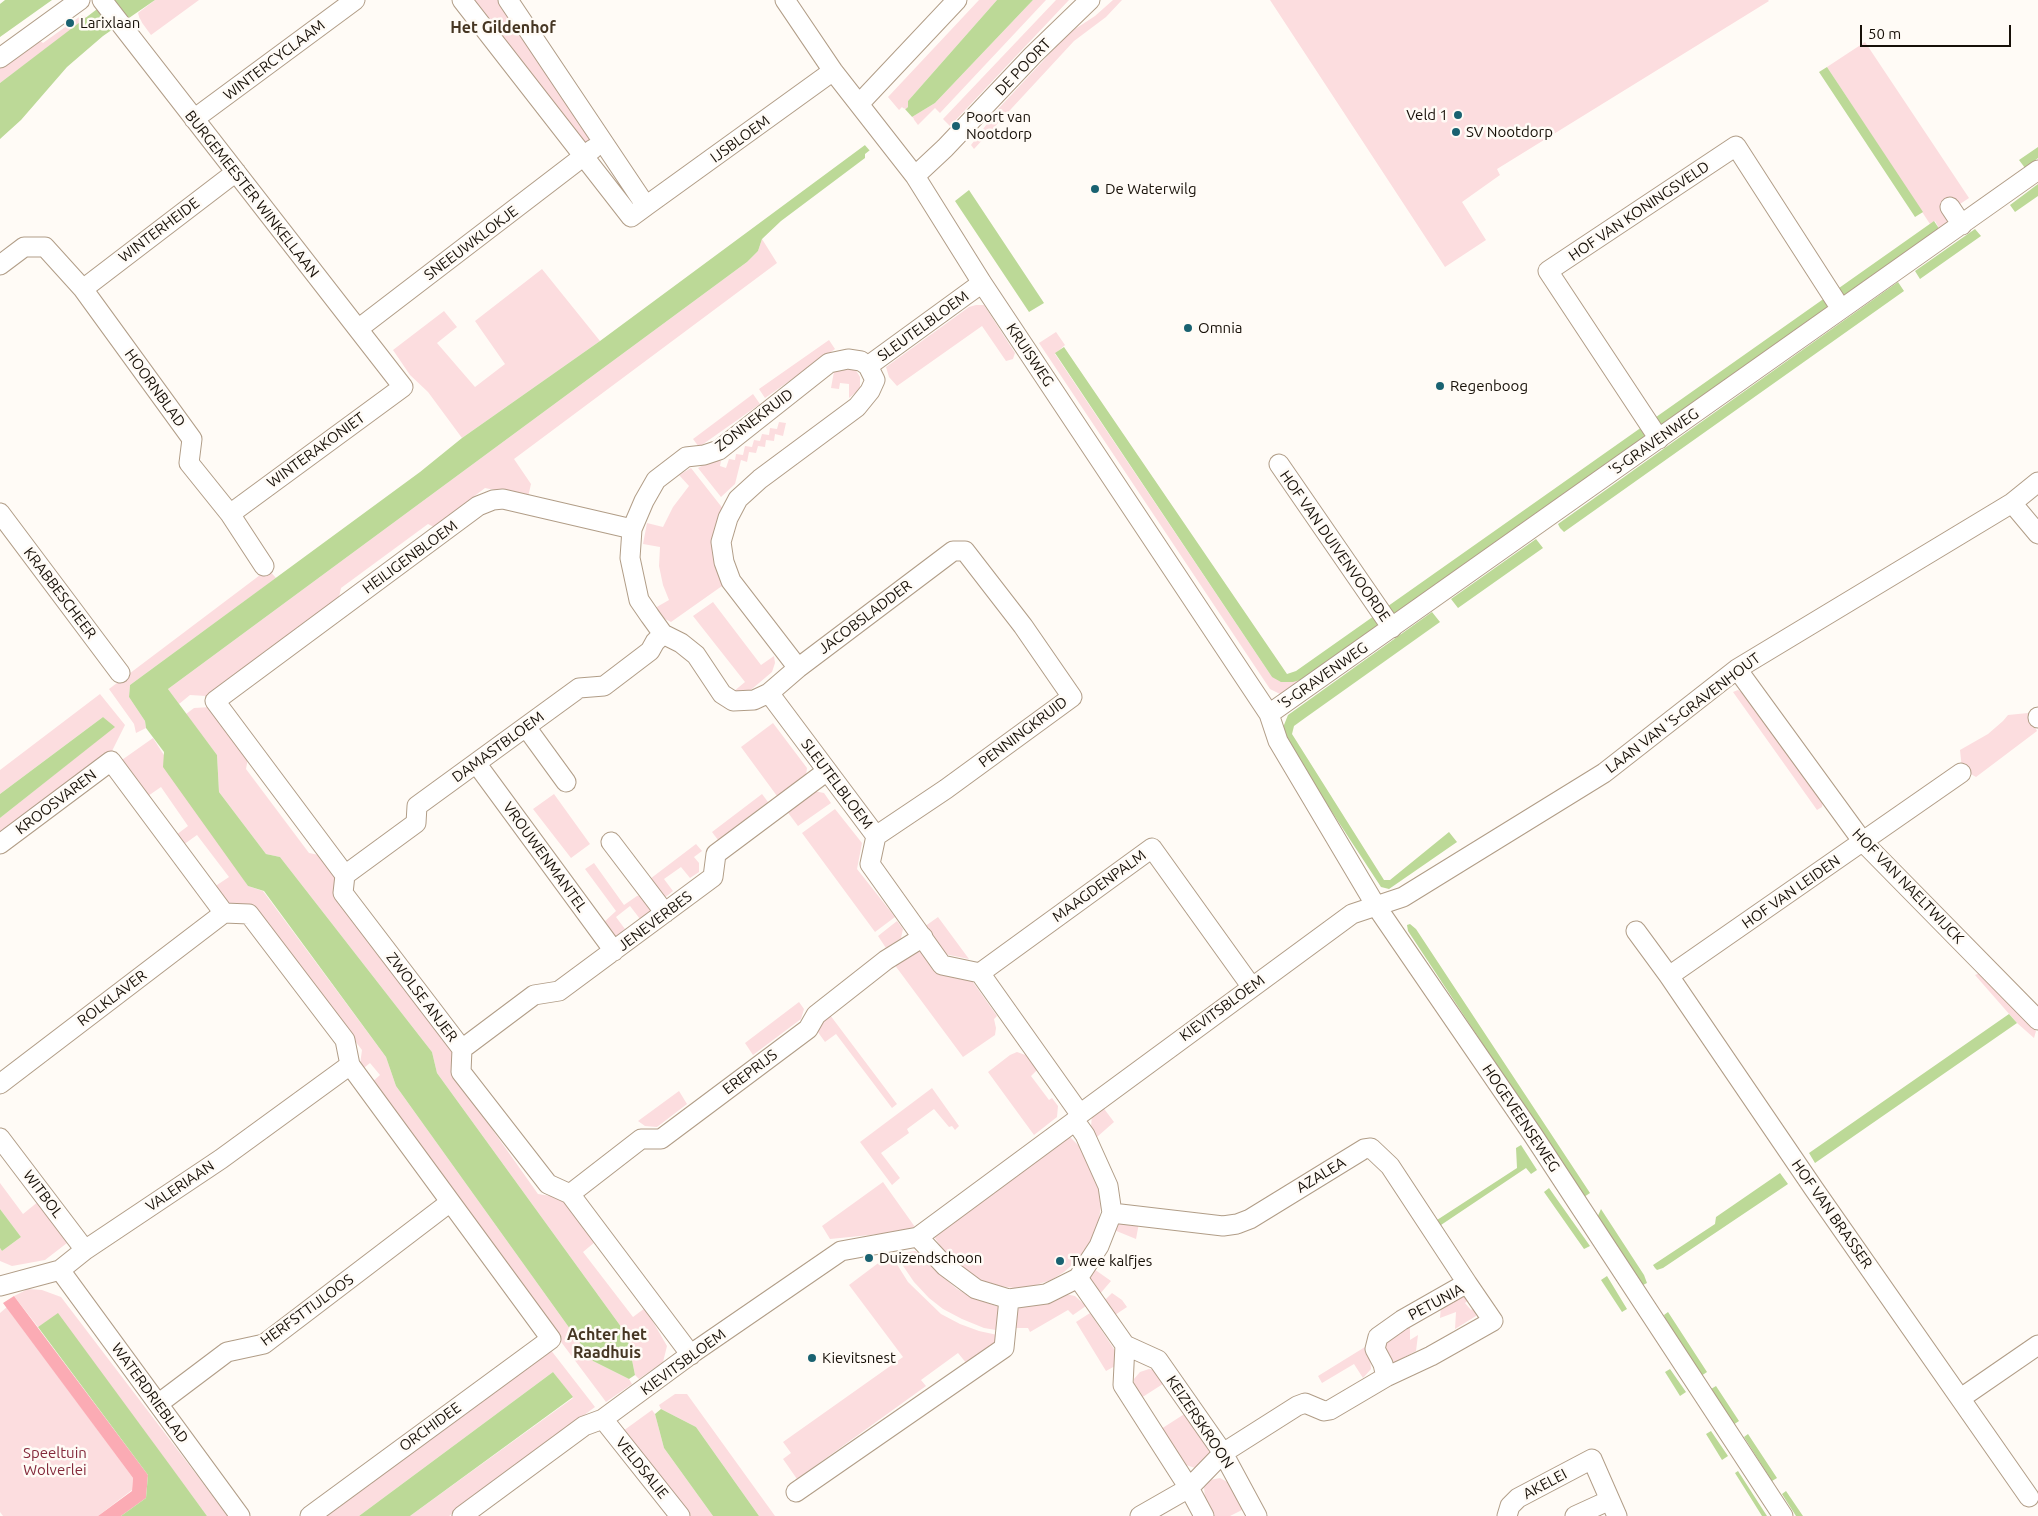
<!DOCTYPE html>
<style>
body{margin:0}
#map{position:relative;width:2038px;height:1516px;overflow:hidden;background:#fffbf6;font-family:Ubuntu,sans-serif}
canvas{display:block}
.scale{position:absolute;left:1860px;top:25px;width:151px;height:22px;box-sizing:border-box;border:2px solid #171008;border-top:0;padding-left:6px;font-size:15px;line-height:18px;white-space:nowrap;color:#171008;-webkit-text-stroke:4px #fffbf6;paint-order:stroke}
</style>
<div id="map">
<canvas width="2038" height="1516"></canvas>
<div class="scale">50 m</div>
</div>
<script>
const g = document.querySelector('canvas').getContext('2d');
g.lineJoin = 'round';
function paint(path, color) {
  g.fillStyle = color;
  g.fill(path, 'evenodd');
}
function toPath(rows) {
  const path = new Path2D();
  for (const r of rows) {
    path.moveTo(r[0], r[1]);
    for (let i = 2; i < r.length; i += 2) path.lineTo(r[i], r[i + 1]);
  }
  return path;
}
function stroke(path, color, width, dash) {
  g.strokeStyle = color;
  g.lineWidth = width;
  g.lineCap = dash ? 'butt' : 'round';
  g.setLineDash(dash || []);
  g.stroke(path);
}
function drawText(font, color, halo, rows, align = 'center') {
  g.font = font + ' Ubuntu,sans-serif';
  g.lineWidth = 5;
  g.setLineDash([]);
  g.textBaseline = 'middle';
  g.strokeStyle = halo;
  g.fillStyle = color;
  for (const [text, x, y, turn = 0] of rows) {
    g.save();
    g.translate(x, y);
    g.rotate((+turn || 0) * Math.PI / 180);
    g.textAlign = isNaN(turn) ? turn : align;
    if (halo) g.strokeText(text, 0, 0);
    g.fillText(text, 0, 0);
    g.restore();
  }
}
const green = toPath([
 [155,0,199,0,151,35,140,20,138,13],
 [469,0,501,0,592,141,587,146],
 [979,0,997,0,908,101,908,107,905,110,902,107,899,110,888,97],
 [1033,0,1046,0,940,113,935,108,918,125,912,117,935,103],
 [1056,0,1069,0,950,126,943,119],
 [1113,0,1122,0,1106,17,1074,41,974,149,971,145,999,108,1069,33,1095,16],
 [1270,0,1768,0,1769,1,1497,169,1500,175,1462,202,1486,240,1445,267],
 [82,15,87,18,0,83,0,68,39,40,43,43],
 [1865,42,1969,198,1954,208,1960,216,1940,230,1935,221,1930,224,1827,67],
 [762,239,777,263,514,459,531,484,528,497,485,488,434,527,428,524,341,588,339,597,206,696,190,695,179,704,168,689,747,262,758,251],
 [542,269,600,341,462,438,428,392,410,375,393,350,444,311,457,327,437,343,475,387,505,364,475,321],
 [976,305,984,305,1015,353,1013,359,1006,361,982,326,897,386,889,377,886,367,969,307],
 [1056,332,1065,345,1055,354,1272,677,1300,680,1374,628,1376,622,1384,624,1289,692,1280,694,1270,689,1039,343],
 [829,340,835,349,765,398,759,389],
 [835,366,854,367,860,377,860,389,849,398,849,384,840,383,839,389,831,388],
 [753,394,760,404,699,447,693,439],
 [779,422,786,423,783,436,775,434,774,441,766,440,765,447,758,446,756,453,749,452,747,462,741,460,735,484,721,497,698,468,713,459,721,461,720,466,726,468,729,459,735,460,736,454,743,455,745,446,752,447,754,440,760,441,762,434,769,435,770,428,777,429],
 [691,468,724,510,713,553,722,586,671,622,665,619,655,608,669,600,663,585,659,566,660,547,643,544,647,523,663,527,673,507,689,486,679,475],
 [268,569,276,578,130,685,129,697,145,721,146,728,136,733,134,724,109,689],
 [713,602,761,665,774,656,775,663,772,672,746,694,733,692,745,682,693,616],
 [1738,690,1748,697,1823,802,1822,807,1817,810,1733,692],
 [100,694,125,725,112,751,0,835,0,818,114,727,103,717,0,794,0,770],
 [211,707,248,758,246,769,309,853,319,855,337,880,334,896,454,1054,453,1074,538,1194,563,1198,595,1242,583,1252,633,1317,645,1308,667,1346,663,1362,639,1379,635,1375,627,1335,437,1073,432,1052,280,857,266,854,219,792,217,755,186,714,194,708],
 [2028,713,2037,731,1976,777,1962,769,1960,750,1988,734,2003,721,2008,715],
 [773,723,807,768,806,776,777,796,741,747],
 [153,738,248,886,263,891,386,1057,396,1086,593,1361,629,1379,632,1384,606,1402,369,1085,380,1075,370,1063,359,1072,362,1050,251,907,225,902,214,887,229,877,197,835,183,845,176,835,188,826,161,787,148,796,119,762],
 [814,791,824,793,831,803,798,826,786,810],
 [554,794,590,844,571,858,533,809],
 [762,794,768,802,718,840,712,832],
 [835,809,862,843,857,869,895,917,875,932,802,833],
 [696,844,702,851,694,857,699,863,699,872,690,878,681,867,664,879,673,891,662,900,646,882],
 [594,863,624,905,637,896,641,895,652,911,640,919,630,906,616,917,625,929,615,937,603,923,616,911,585,869],
 [938,917,969,959,944,954,924,927],
 [897,921,903,929,901,938,886,948,878,936],
 [911,950,921,952,936,972,970,978,997,1016,994,1019,996,1028,995,1035,963,1057,894,964],
 [1982,972,2036,1031,2034,1038,2017,1023,1975,975],
 [799,1002,804,1009,801,1019,753,1055,745,1043],
 [827,1011,897,1104,892,1108,836,1034,825,1042,815,1028],
 [1017,1052,1028,1056,1037,1070,1031,1076,1049,1100,1052,1098,1058,1106,1057,1117,1034,1135,988,1072,1010,1055],
 [932,1088,959,1126,955,1130,952,1126,949,1127,934,1109,907,1129,909,1133,881,1153,900,1178,892,1185,860,1142],
 [679,1091,687,1104,657,1127,645,1126,638,1121],
 [1102,1106,1114,1122,1097,1137,1091,1127,1092,1114],
 [1068,1135,1089,1156,1100,1186,1101,1205,1099,1219,1091,1242,1079,1259,1064,1272,1051,1280,1033,1286,1014,1288,993,1285,977,1280,948,1258,933,1235],
 [883,1182,915,1227,900,1232,830,1239,822,1226],
 [0,1183,23,1214,39,1201,67,1243,45,1260,12,1266,0,1261,0,1248,2,1251,21,1237,0,1209],
 [1118,1223,1139,1223,1136,1239,1114,1230],
 [915,1251,925,1256,943,1277,957,1289,971,1297,999,1307,1003,1314,1002,1331,984,1328,962,1319,943,1309,929,1298,914,1282,895,1254],
 [893,1258,908,1282,941,1314,960,1324,979,1331,1002,1336,999,1343,967,1364,958,1353,921,1380,926,1386,797,1479,783,1459,791,1453,783,1442,903,1357,849,1285,881,1261],
 [1094,1269,1111,1281,1099,1295,1089,1282,1090,1275],
 [28,1289,42,1290,61,1297,228,1516,207,1516,58,1314,38,1327,14,1296],
 [1112,1293,1122,1300,1127,1307,1115,1315,1104,1301],
 [1065,1294,1075,1296,1086,1306,1073,1315,1068,1310,1030,1332,1028,1328,1014,1328,1015,1314,1020,1307],
 [1459,1294,1470,1299,1465,1303,1471,1310,1475,1307,1476,1316,1455,1329,1456,1312,1440,1318,1441,1306],
 [7,1307,133,1478,132,1490,98,1516,3,1516,0,1512,0,1313],
 [1090,1313,1118,1355,1115,1366,1106,1371,1076,1322],
 [1410,1325,1410,1340,1418,1335,1416,1351,1393,1363,1381,1351,1384,1342],
 [1365,1347,1370,1358,1371,1369,1363,1378,1354,1364,1322,1383,1318,1376],
 [550,1349,595,1407,449,1516,410,1516,573,1398,553,1372,359,1516,326,1516],
 [1149,1369,1159,1371,1166,1382,1141,1398,1134,1387,1134,1379,1140,1372],
 [675,1394,687,1394,775,1516,759,1516,696,1427,661,1409,659,1405],
 [652,1410,655,1414,664,1448,713,1516,685,1516,623,1431],
 [1186,1413,1210,1449,1210,1458,1204,1466,1195,1468,1183,1464,1161,1429],
 [1220,1478,1231,1484,1244,1509,1230,1516,1213,1516,1205,1500,1204,1487,1210,1480]
]);
const forest = toPath([
 [14,1296,148,1475,146,1498,121,1516,98,1516,132,1491,133,1478,3,1303]
]);
const water = toPath([
 [5,0,52,0,0,37,0,4],
 [109,0,155,0,103,36,67,67,21,120,0,139,0,83],
 [997,0,1033,0,935,103,912,117,865,154,865,158,781,221,762,239,758,251,747,262,168,689,217,755,219,792,266,854,280,857,432,1052,437,1073,627,1335,635,1375,629,1379,593,1361,396,1086,386,1057,264,891,248,886,163,767,164,752,146,728,145,721,129,697,130,685,420,472,462,438,600,341,865,145,908,107,908,101],
 [1827,67,1923,212,1915,217,1819,72],
 [2038,147,2038,158,2025,168,2019,160],
 [2038,184,2038,196,2015,212,2010,205],
 [969,190,1044,303,1029,312,955,201],
 [1934,221,1940,230,1300,680,1293,682,1281,682,1272,677,1055,353,1064,347,1287,674,1296,671],
 [1975,229,1981,236,1920,279,1915,271],
 [1898,282,1904,291,1564,532,1560,528,1558,524],
 [1536,539,1543,548,1458,608,1451,599],
 [1432,612,1440,622,1305,718,1294,726,1292,734,1384,880,1390,880,1449,832,1457,842,1389,889,1381,887,1283,737,1284,725,1288,715],
 [103,717,115,727,0,818,0,794],
 [1410,924,1416,929,1590,1193,1584,1197,1408,931,1407,925],
 [2009,1014,2017,1023,1815,1163,1809,1153],
 [1521,1145,1537,1170,1531,1174,1526,1168,1441,1225,1437,1220,1517,1168,1516,1148],
 [1780,1173,1788,1184,1663,1268,1657,1270,1655,1268,1653,1265,1715,1224,1716,1217],
 [1549,1188,1590,1246,1584,1249,1544,1192],
 [0,1209,21,1237,2,1251,0,1248],
 [1601,1209,1644,1275,1647,1283,1643,1285,1641,1284,1597,1218],
 [1607,1276,1627,1309,1622,1312,1601,1280],
 [1668,1312,1707,1372,1701,1376,1665,1318,1664,1315],
 [58,1313,172,1468,207,1516,121,1516,146,1498,148,1475,38,1327],
 [1670,1369,1686,1392,1680,1396,1665,1372],
 [553,1372,573,1397,410,1516,359,1516],
 [1716,1386,1739,1421,1733,1425,1711,1389],
 [661,1409,696,1427,759,1516,713,1516,664,1448,655,1414],
 [1711,1431,1728,1456,1722,1460,1706,1434],
 [1748,1434,1777,1478,1772,1481,1744,1437],
 [1738,1471,1767,1516,1762,1516,1735,1473],
 [1786,1491,1803,1516,1796,1516,1782,1494]
]);
const pier = toPath([
 [904,108,914,119,871,152,863,143]
]);
const street = toPath([
 [102,0,403,387,230,514],
 [462,0,631,217,646,206,508,0],
 [785,0,833,71,915,176,982,283,1269,714,1278,741,1376,906,1533,1135,1783,1516],
 [0,58,80,0],
 [859,104,957,0],
 [194,119,355,0],
 [915,176,945,148,1033,55,1090,0],
 [646,206,833,71],
 [1950,207,1962,225],
 [0,265,24,247,45,247,83,289,192,439,189,463,230,514,264,566],
 [83,289,236,172],
 [358,329,593,149],
 [868,366,982,283],
 [1659,439,1548,271,1736,146,1841,309],
 [1279,464,1392,628],
 [2012,503,2038,534],
 [0,513,120,673],
 [632,529,503,499,493,500,478,506,215,701,345,875,343,893,462,1049,461,1072,548,1184,570,1194,691,1355],
 [798,668,731,581,724,562,721,542,728,518,738,499,760,479,857,407,870,391,875,380,868,366,861,361,848,359,829,363,719,450,704,455,686,457,656,480,644,501,632,529,630,558,639,600,650,616,663,634,681,643,696,655,722,694,733,701,754,700,769,693,798,668,953,551,965,551,1023,626,1072,697,946,789,876,836],
 [1737,669,1863,842,2038,1020],
 [769,693,876,836,870,864,942,965,980,973,1080,1114],
 [1269,714,2038,170],
 [2038,718,2038,717],
 [526,727,566,782],
 [476,763,614,951],
 [611,842,665,913],
 [0,844,111,761,224,913,249,914,345,1040,350,1065,551,1339,310,1516],
 [345,875,416,823,417,806,579,688,604,686,650,651,655,642,663,634],
 [1636,931,1669,976,1814,1189,2029,1497],
 [980,973,1152,848,1251,986],
 [1669,976,1961,773],
 [462,1049,534,995,559,991,713,877,716,854,827,771],
 [0,1084,224,913],
 [0,1138,85,1250],
 [570,1194,641,1139,661,1139,808,1029,816,1015,886,960,923,937],
 [1112,1213,1223,1226,1237,1224,1250,1219,1364,1149,1371,1148,1390,1166,1467,1283],
 [918,1237,945,1266,976,1289,1009,1299,1046,1294,1078,1278,1099,1246,1112,1213,1108,1186,1085,1135,1075,1121],
 [60,1270,240,1516],
 [1078,1278,1125,1345,1158,1360,1223,1453,1257,1516],
 [0,1286,60,1270,85,1250,221,1159,350,1065],
 [1125,1345,1123,1385,1189,1488,1204,1516],
 [1961,1398,2038,1345],
 [158,1404,227,1352,264,1344,449,1203],
 [603,1419,680,1516],
 [796,1492,1004,1348,1009,1299],
 [462,1516,584,1426,603,1419,694,1352,841,1251,918,1237,1075,1121,1080,1114,1352,914,1403,897,1604,773,1737,669,2012,503,2038,482],
 [1140,1516,1189,1488,1223,1453,1297,1406,1305,1403,1324,1411,1330,1410,1386,1377,1431,1356,1493,1321,1467,1283,1402,1320,1378,1337,1375,1349,1383,1364,1386,1377],
 [1507,1516,1510,1506,1518,1498,1592,1459,1617,1516],
 [1575,1516,1610,1500]
]);
const markers = [
 [70,23,5,"#196271"],
 [1458,115,5,"#196271"],
 [956,126,5,"#196271"],
 [1456,132,5,"#196271"],
 [1095,189,5,"#196271"],
 [1188,328,5,"#196271"],
 [1440,386,5,"#196271"],
 [869,1258,5,"#196271"],
 [1060,1261,5,"#196271"],
 [812,1358,5,"#196271"]
];
const poiNames = [
 ["Larixlaan",80,23],
 ["Veld 1",1448,115,"right"],
 ["Poort van",966,117],
 ["Nootdorp",966,134],
 ["SV Nootdorp",1466,132],
 ["De Waterwilg",1105,189],
 ["Omnia",1198,328],
 ["Regenboog",1450,386],
 ["Duizendschoon",879,1258],
 ["Twee kalfjes",1070,1261],
 ["Kievitsnest",822,1358]
];
const streetNames = [
 ["WINTERCYCLAAM",274,60,-37],
 ["DE POORT",1023,67,-46],
 ["IJSBLOEM",740,139,-36],
 ["BURGEMEESTER WINKELLAAN",252,194,52],
 ["HOF VAN KONINGSVELD",1639,211,-34],
 ["WINTERHEIDE",159,230,-37],
 ["SNEEUWKLOKJE",471,243,-37],
 ["SLEUTELBLOEM",923,326,-36],
 ["KRUISWEG",1030,355,56],
 ["HOORNBLAD",155,388,54],
 ["ZONNEKRUID",754,420,-37],
 ["'S-GRAVENWEG",1654,442,-35],
 ["WINTERAKONIET",316,450,-36],
 ["HOF VAN DUIVENVOORDE",1335,546,55],
 ["HEILIGENBLOEM",410,557,-36],
 ["KRABBESCHEER",60,593,53],
 ["JACOBSLADDER",865,617,-37],
 ["'S-GRAVENWEG",1323,676,-35],
 ["LAAN VAN 'S-GRAVENHOUT",1683,713,-37],
 ["PENNINGKRUID",1023,732,-37],
 ["DAMASTBLOEM",498,747,-36],
 ["SLEUTELBLOEM",837,784,53],
 ["KROOSVAREN",56,802,-37],
 ["VROUWENMANTEL",545,857,54],
 ["MAAGDENPALM",1099,886,-36],
 ["HOF VAN NAELTWIJCK",1908,886,46],
 ["HOF VAN LEIDEN",1791,892,-35],
 ["JENEVERBES",655,921,-37],
 ["ZWOLSE ANJER",422,997,53],
 ["ROLKLAVER",112,998,-37],
 ["KIEVITSBLOEM",1222,1008,-36],
 ["EREPRIJS",750,1072,-37],
 ["HOGEVEENSEWEG",1521,1118,56],
 ["AZALEA",1321,1175,-31],
 ["VALERIAAN",180,1186,-34],
 ["WITBOL",43,1194,53],
 ["HOF VAN BRASSER",1832,1214,55],
 ["PETUNIA",1436,1302,-28],
 ["HERFSTTIJLOOS",307,1310,-36],
 ["KIEVITSBLOEM",683,1362,-36],
 ["WATERDRIEBLAD",150,1393,54],
 ["KEIZERSKROON",1200,1422,56],
 ["ORCHIDEE",430,1427,-36],
 ["VELDSALIE",642,1468,51],
 ["AKELEI",1545,1484,-28]
];
const parkNames = [
 ["Speeltuin",55,1453],
 ["Wolverlei",55,1470]
];
const neighbourhoodNames = [
 ["Het Gildenhof",503,28],
 ["Achter het",607,1335],
 ["Raadhuis",607,1353]
];
paint(green, '#fcdddf');
paint(forest, '#fbabb4');
paint(water, '#bcd997');
paint(pier, '#fffbf6');
stroke(street, '#b19d87', 21);
stroke(street, '#fff', 19);
for (const [x, y, r, color] of markers) {
  const dot = new Path2D();
  dot.arc(x, y, r, 0, 2 * Math.PI);
  g.fillStyle = color;
  g.fill(dot);
  stroke(dot, '#fffbf6', 2);
}
drawText('15px', '#171008', '#fffbf6', poiNames, 'left');
drawText('15px', '#171008', '#fffbf6', streetNames);
drawText('15px', '#83293b', '#fffbf6', parkNames);
drawText('bold 16px', '#463623', '#fffbf6', neighbourhoodNames);
</script>
